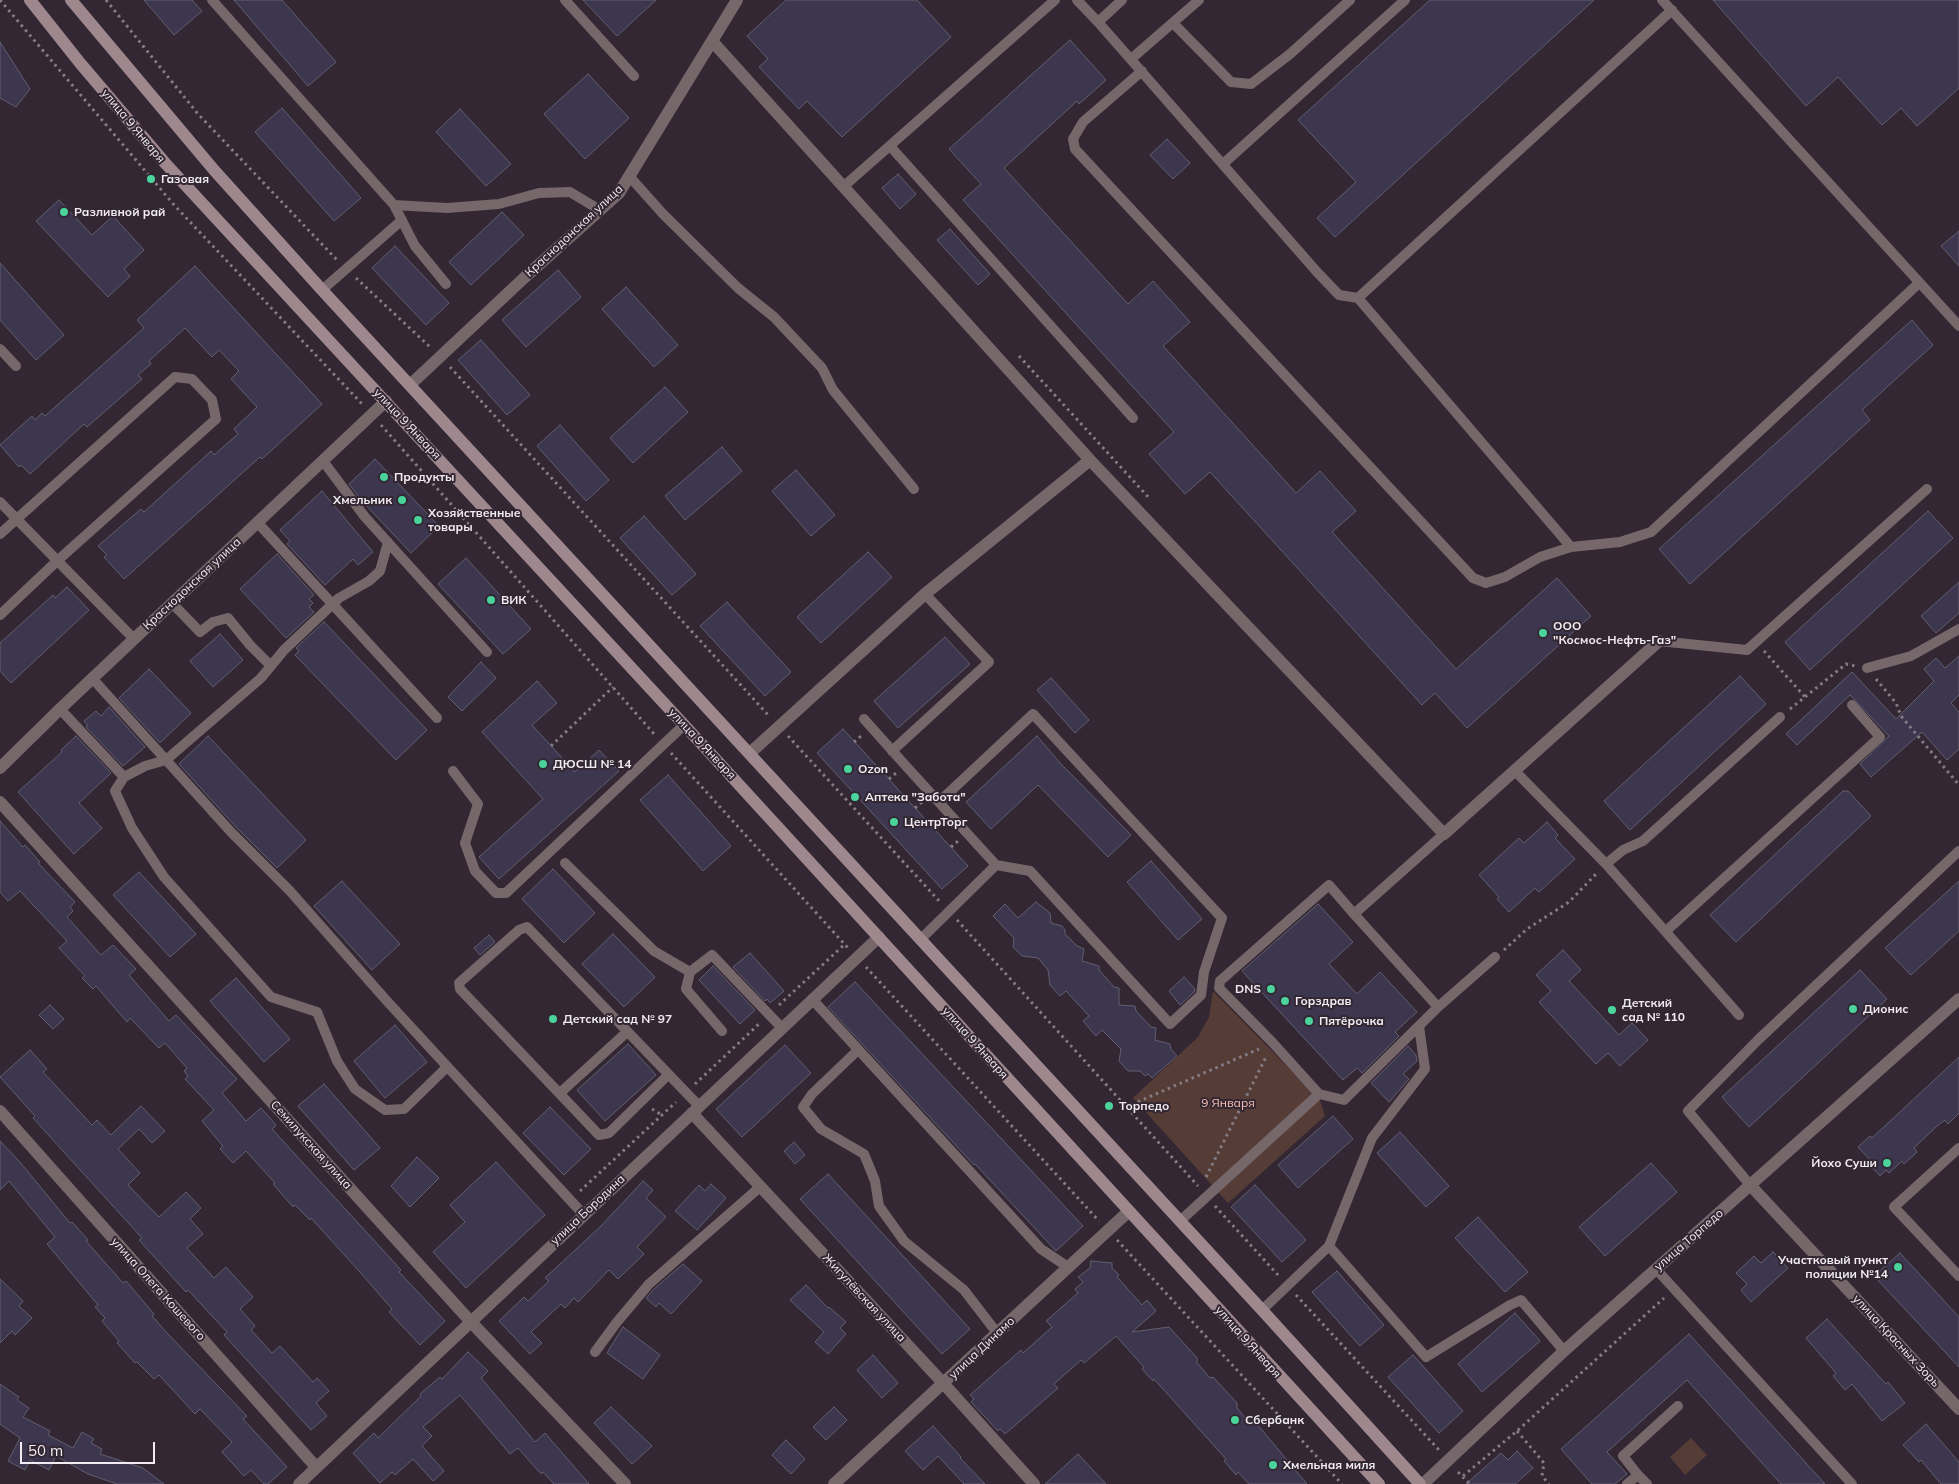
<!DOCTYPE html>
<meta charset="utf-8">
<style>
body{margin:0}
#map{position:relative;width:1959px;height:1484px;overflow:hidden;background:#322732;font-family:Mulish,sans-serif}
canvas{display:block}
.scale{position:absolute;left:20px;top:1442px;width:135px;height:22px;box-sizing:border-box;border:2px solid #f2ebf1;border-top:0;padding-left:6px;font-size:15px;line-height:18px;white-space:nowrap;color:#f2ebf1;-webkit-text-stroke:4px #322732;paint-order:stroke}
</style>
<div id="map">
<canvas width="1959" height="1484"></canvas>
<div class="scale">50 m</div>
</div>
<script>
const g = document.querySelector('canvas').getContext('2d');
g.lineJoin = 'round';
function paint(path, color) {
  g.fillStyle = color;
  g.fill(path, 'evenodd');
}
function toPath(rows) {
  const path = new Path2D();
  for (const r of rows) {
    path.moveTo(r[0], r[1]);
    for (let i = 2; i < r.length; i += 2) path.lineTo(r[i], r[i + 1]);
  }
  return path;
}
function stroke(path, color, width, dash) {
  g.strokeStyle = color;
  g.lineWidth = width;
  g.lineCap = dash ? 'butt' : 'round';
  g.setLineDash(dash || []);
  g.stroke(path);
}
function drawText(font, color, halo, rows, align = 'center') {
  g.font = font + ' Mulish,sans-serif';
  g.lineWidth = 4;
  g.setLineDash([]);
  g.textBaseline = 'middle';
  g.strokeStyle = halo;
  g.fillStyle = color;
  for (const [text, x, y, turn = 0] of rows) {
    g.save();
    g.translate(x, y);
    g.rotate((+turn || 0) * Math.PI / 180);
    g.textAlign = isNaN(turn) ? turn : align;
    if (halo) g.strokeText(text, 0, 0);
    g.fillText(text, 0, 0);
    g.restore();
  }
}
const green = toPath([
 [1213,991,1320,1100,1325,1116,1228,1203,1133,1098,1198,1037,1209,1017],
 [1691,1438,1707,1455,1685,1475,1670,1457]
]);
const building = toPath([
 [144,0,192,0,202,11,174,35,144,0],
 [234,0,282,0,336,62,308,86,234,0],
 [583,0,656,0,617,36,583,0],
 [786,0,917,0,951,37,842,137,807,101,799,109,759,67,768,59,747,36,786,0],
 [1430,0,1594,0,1335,237,1317,218,1356,182,1298,120,1430,0],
 [1713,0,1959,0,1959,88,1917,126,1901,108,1882,125,1838,77,1806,106,1713,0],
 [1070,40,1106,80,1079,104,1077,101,1004,168,1128,304,1153,281,1190,322,1163,346,1296,493,1320,471,1356,511,1332,532,1456,669,1557,578,1591,616,1467,728,1435,693,1422,705,1210,472,1185,494,1149,454,1174,432,963,200,981,184,949,149,1070,40],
 [0,42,30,89,16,107,0,98,0,42],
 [588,74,629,118,585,159,544,114,588,74],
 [282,108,361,198,334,221,255,132,282,108],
 [460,109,511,164,486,186,436,132,460,109],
 [1167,139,1190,163,1173,179,1150,155,1167,139],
 [898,174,916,194,900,209,882,188,898,174],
 [59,200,92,235,113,216,144,250,124,269,130,276,108,297,36,221,59,200],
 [502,212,524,235,471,285,449,262,502,212],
 [950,229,990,274,978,285,937,240,950,229],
 [1959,231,1959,266,1941,246,1959,231],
 [395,246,449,303,426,325,372,268,395,246],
 [0,263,64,335,36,360,0,320,0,263],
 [195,266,322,404,262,459,260,457,124,579,104,557,107,555,98,546,141,509,144,512,211,451,214,455,238,434,234,429,257,407,231,379,239,371,219,350,212,357,185,328,149,361,151,364,138,375,142,379,87,427,84,424,30,474,21,465,19,467,0,445,32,416,35,420,42,413,45,416,144,328,137,320,195,266],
 [558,270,581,297,526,347,502,320,558,270],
 [626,287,678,345,654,367,602,309,626,287],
 [1912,320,1933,345,1862,410,1870,420,1690,584,1659,549,1912,320],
 [481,340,530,395,507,415,458,360,481,340],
 [665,387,688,412,633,463,610,438,665,387],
 [560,425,609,480,586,501,537,446,560,425],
 [722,447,742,471,685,520,665,496,722,447],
 [375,459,439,526,411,553,361,500,349,484,375,459],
 [796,470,835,515,811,536,772,491,796,470],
 [322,491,373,552,358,565,353,559,325,585,287,544,290,541,280,530,322,491],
 [1928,511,1953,538,1810,670,1785,642,1928,511],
 [644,516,696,574,672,595,620,538,644,516],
 [868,552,892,577,821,643,797,617,868,552],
 [277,554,314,595,309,599,313,603,309,607,314,612,286,638,240,589,277,554],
 [466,558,531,629,503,654,438,584,466,558],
 [1959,582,1959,613,1936,633,1921,616,1959,582],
 [67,587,89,610,11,683,0,671,0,643,53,595,55,598,67,587],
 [727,602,791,672,765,696,700,626,727,602],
 [324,622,427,730,396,760,295,655,299,651,296,648,324,622],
 [220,634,243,660,213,687,190,661,220,634],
 [945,637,970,664,898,728,874,701,945,637],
 [1959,656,1959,695,1951,703,1959,712,1959,749,1947,760,1922,732,1871,777,1860,764,1889,736,1850,695,1797,745,1786,734,1852,672,1896,719,1934,681,1924,669,1936,658,1945,668,1959,656],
 [481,662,496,678,462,711,448,697,481,662],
 [149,669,191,713,160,743,119,698,149,669],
 [1740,676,1766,704,1630,830,1604,801,1740,676],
 [1051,678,1089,720,1075,733,1037,690,1051,678],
 [537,681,557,703,532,725,575,772,599,750,619,771,499,879,479,857,543,799,482,732,537,681],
 [109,707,145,747,123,766,86,727,88,726,84,721,96,711,101,716,109,707],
 [843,729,968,866,942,889,817,753,843,729],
 [76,736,111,773,79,803,102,828,74,854,18,792,62,752,61,750,76,736],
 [208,736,306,840,277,868,236,827,179,764,208,736],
 [1037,736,1061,764,1131,835,1108,857,1038,785,991,829,966,802,1037,736],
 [668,775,731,846,703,871,640,800,668,775],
 [1843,791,1848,791,1871,816,1736,942,1710,915,1843,791],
 [0,821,23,847,25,845,40,862,38,863,75,902,70,907,73,911,67,917,101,955,113,945,136,969,129,975,169,1021,176,1015,237,1079,222,1093,246,1121,261,1108,276,1125,272,1129,401,1270,399,1272,445,1321,420,1345,389,1312,392,1309,359,1271,311,1218,310,1220,295,1205,293,1207,273,1184,275,1183,246,1151,233,1163,220,1149,223,1146,202,1121,214,1110,185,1079,188,1076,184,1071,187,1068,165,1043,159,1048,130,1018,127,1022,96,986,93,989,82,978,85,976,59,948,67,941,20,891,8,901,0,892,0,821],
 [1547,822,1558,835,1555,838,1575,859,1539,892,1535,888,1509,912,1497,899,1499,897,1479,875,1519,838,1524,843,1547,822],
 [1151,861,1202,919,1178,940,1127,882,1151,861],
 [553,869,595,913,564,943,522,899,553,869],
 [139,872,196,934,170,957,113,895,139,872],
 [342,881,400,944,372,970,314,906,342,881],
 [1959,881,1959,931,1911,975,1885,948,1959,881],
 [1036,902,1050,913,1051,923,1062,926,1065,930,1065,934,1077,946,1084,949,1082,961,1099,966,1099,970,1114,987,1119,988,1119,1005,1135,1006,1136,1011,1151,1027,1156,1028,1155,1040,1170,1044,1171,1049,1177,1056,1152,1078,1148,1074,1145,1076,1140,1071,1128,1071,1119,1061,1121,1049,1102,1030,1096,1036,1083,1021,1089,1016,1066,991,1060,996,1050,985,1048,970,1038,958,1022,956,1013,947,1014,938,993,916,1005,904,1018,918,1036,902],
 [1318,904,1353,942,1329,964,1357,994,1380,972,1417,1012,1395,1032,1399,1036,1362,1073,1357,1068,1343,1080,1242,971,1318,904],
 [613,934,655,977,624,1007,582,964,613,934],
 [489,935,495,942,480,955,474,948,489,935],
 [1563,950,1581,970,1569,981,1619,1035,1632,1023,1648,1040,1620,1066,1608,1053,1596,1064,1539,1002,1551,991,1536,975,1563,950],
 [750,953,784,991,770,1003,767,999,765,1001,733,967,750,953],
 [713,966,755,1010,740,1024,699,980,713,966],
 [1860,970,1887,999,1749,1127,1722,1097,1860,970],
 [1184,977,1195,989,1194,992,1180,1005,1169,991,1184,977],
 [236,978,290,1039,264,1062,210,1001,236,978],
 [855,982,1083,1226,1056,1251,975,1164,974,1165,828,1007,855,982],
 [50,1005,64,1019,53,1029,39,1015,50,1005],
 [395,1025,427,1062,385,1098,354,1061,395,1025],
 [628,1044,656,1075,605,1121,577,1090,628,1044],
 [785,1045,811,1073,742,1137,716,1109,785,1045],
 [1408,1046,1416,1055,1417,1061,1403,1074,1409,1079,1389,1102,1371,1083,1408,1046],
 [30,1050,47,1069,43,1072,92,1125,97,1120,111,1135,141,1106,165,1131,152,1143,139,1129,118,1149,140,1173,128,1185,159,1217,186,1192,201,1208,190,1219,203,1234,187,1248,214,1278,226,1267,253,1297,240,1309,255,1326,251,1330,272,1353,280,1346,313,1382,317,1378,329,1391,316,1403,327,1416,311,1430,224,1335,227,1332,188,1290,186,1292,139,1240,142,1238,33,1118,35,1116,0,1077,30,1050],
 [1959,1057,1959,1113,1948,1124,1945,1120,1937,1126,1914,1148,1917,1152,1904,1164,1902,1161,1889,1173,1886,1170,1880,1176,1869,1164,1872,1162,1858,1147,1870,1136,1872,1138,1959,1057],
 [324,1084,380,1148,354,1170,298,1106,324,1084],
 [550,1107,591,1149,564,1175,523,1133,550,1107],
 [1333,1116,1353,1139,1298,1188,1278,1165,1333,1116],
 [1400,1132,1449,1186,1426,1207,1377,1153,1400,1132],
 [0,1141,19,1161,70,1223,72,1222,88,1240,86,1241,123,1283,126,1281,154,1314,152,1316,166,1332,247,1416,243,1419,287,1467,268,1484,264,1484,251,1470,244,1476,222,1452,232,1442,200,1409,195,1414,159,1375,154,1379,137,1362,135,1363,117,1343,119,1341,102,1321,105,1318,95,1307,98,1305,47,1244,55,1237,9,1181,0,1190,0,1141],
 [794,1142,805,1155,795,1164,784,1151,794,1142],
 [417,1157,439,1178,410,1207,391,1186,417,1157],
 [496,1162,545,1215,466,1288,433,1252,465,1222,450,1205,496,1162],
 [1651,1163,1677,1192,1605,1256,1579,1227,1651,1163],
 [828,1174,970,1329,942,1354,800,1199,828,1174],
 [643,1181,653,1190,646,1198,666,1217,637,1247,644,1254,618,1279,609,1270,578,1302,574,1298,565,1308,561,1304,531,1332,542,1343,530,1354,499,1321,524,1297,528,1301,549,1281,545,1278,601,1226,643,1181],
 [711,1184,726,1198,697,1230,675,1211,699,1185,705,1191,711,1184],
 [1255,1185,1306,1240,1282,1262,1231,1207,1255,1185],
 [1478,1217,1528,1272,1505,1292,1455,1238,1478,1217],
 [1773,1252,1788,1268,1751,1302,1741,1290,1747,1284,1736,1273,1754,1256,1761,1263,1773,1252],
 [1900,1253,1959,1317,1959,1367,1874,1276,1900,1253],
 [1091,1261,1112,1263,1112,1268,1119,1275,1117,1277,1142,1305,1147,1300,1156,1311,1132,1332,1169,1327,1197,1358,1197,1363,1210,1378,1213,1377,1237,1403,1237,1408,1247,1420,1252,1418,1307,1484,1249,1484,1238,1472,1236,1475,1224,1461,1226,1459,1154,1379,1153,1381,1142,1369,1144,1367,1116,1336,1084,1363,1081,1360,1054,1384,1058,1388,1005,1434,1000,1429,998,1431,971,1402,974,1399,970,1395,1021,1350,1023,1353,1052,1327,1046,1321,1078,1293,1075,1289,1083,1282,1078,1277,1090,1268,1091,1261],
 [683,1264,702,1281,671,1314,659,1303,656,1307,646,1298,654,1289,683,1264],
 [1337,1271,1384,1325,1360,1346,1312,1292,1337,1271],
 [0,1279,23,1301,19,1306,32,1318,15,1335,12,1331,0,1343,0,1279],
 [806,1285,828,1308,829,1307,846,1322,840,1328,846,1334,828,1354,815,1342,824,1332,790,1300,806,1285],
 [1515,1313,1540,1341,1482,1392,1458,1364,1515,1313],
 [1827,1319,1886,1384,1888,1382,1905,1403,1882,1421,1852,1384,1845,1390,1833,1376,1836,1373,1806,1338,1827,1319],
 [623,1327,660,1355,643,1379,607,1353,623,1327],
 [1689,1334,1825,1484,1781,1484,1687,1380,1607,1452,1627,1474,1615,1484,1592,1484,1561,1449,1689,1334],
 [468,1352,488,1371,481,1378,535,1442,545,1433,589,1484,554,1484,543,1472,541,1474,518,1448,510,1454,460,1395,423,1427,432,1436,422,1446,444,1471,433,1481,413,1459,395,1475,392,1472,380,1483,353,1453,374,1433,378,1438,421,1396,420,1394,440,1377,442,1379,468,1352],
 [873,1355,898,1383,882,1398,857,1370,873,1355],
 [1413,1355,1463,1411,1439,1433,1388,1377,1413,1355],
 [0,1384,19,1397,17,1400,29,1408,23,1417,50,1431,48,1435,73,1448,82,1432,94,1439,91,1443,102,1449,100,1454,143,1468,164,1484,117,1484,88,1474,56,1456,49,1470,30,1460,25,1470,8,1461,20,1438,0,1424,0,1384],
 [611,1407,652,1446,632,1464,594,1423,611,1407],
 [834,1407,847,1420,826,1440,813,1427,834,1407],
 [1926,1424,1959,1462,1959,1484,1941,1484,1921,1460,1919,1462,1903,1445,1926,1424],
 [933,1426,961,1457,960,1458,985,1484,964,1484,938,1456,923,1470,905,1451,933,1426],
 [786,1440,805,1459,791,1474,772,1455,786,1440],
 [1517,1451,1533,1468,1515,1484,1466,1484,1501,1453,1508,1460,1517,1451],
 [1078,1454,1106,1484,1045,1484,1078,1454]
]);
const path = toPath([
 [0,0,175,206,362,404],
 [106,0,198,114,337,260],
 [356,278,430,347],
 [1019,356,1150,499],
 [450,367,770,717],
 [381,425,655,735],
 [1764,651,1805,697],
 [1876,679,1896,703,1901,716,1959,785],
 [1790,709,1846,664,1855,666],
 [788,736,941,903],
 [854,742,861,736],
 [551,746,613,687],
 [671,753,848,948],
 [889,779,896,773],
 [915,808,922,802],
 [951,847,958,841],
 [957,920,1198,1186],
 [1504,950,1527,929,1569,902,1597,873],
 [866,967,1099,1221],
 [779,1005,845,944],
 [695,1084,760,1023],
 [1126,1107,1259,1049],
 [652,1109,662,1115],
 [1206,1177,1267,1055],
 [580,1191,676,1102],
 [1215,1206,1278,1275],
 [1117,1240,1342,1484],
 [1296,1295,1439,1450],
 [1517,1431,1544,1463,1542,1476,1549,1484],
 [1458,1472,1470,1484],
 [1463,1476,1517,1431,1664,1298]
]);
const service = toPath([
 [212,0,394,205,415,246,446,284],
 [565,0,634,76],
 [1077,0,1098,22,1317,272,1339,295,1358,298,1571,547],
 [1662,0,1959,326],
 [1098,22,1122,0],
 [1173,23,1231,82,1251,84,1290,54,1350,0],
 [1131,59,1199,0],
 [1142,71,1083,122,1073,139,1075,149,1473,578,1486,583,1505,577,1540,557,1571,547,1620,542,1651,532,1919,283],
 [890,146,1133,418],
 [1223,164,1405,0],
 [630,177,663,214,738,288,774,317,822,368,833,390,914,489],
 [843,187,1055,0],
 [394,205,447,208,499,204,539,193,570,192,600,210],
 [322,290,402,220],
 [1358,298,1672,10],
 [0,349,16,366],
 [323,461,365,517,487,652],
 [0,502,134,639],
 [257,522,437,718],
 [0,534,175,377,192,379,212,400,216,419,57,561,0,615],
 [172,603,200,632,213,622,228,618,250,645,271,666],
 [1659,641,1747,650,1927,489],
 [1867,668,1911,656,1959,629],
 [92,678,231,832,290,891,386,1000,583,1214],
 [60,709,124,777,115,791,132,828,164,877,271,997,317,1012,337,1061,355,1089,385,1110,404,1109,447,1067],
 [864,719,905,765,996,865,1030,871,1170,1024,1201,995,1204,972,1222,918,1033,714,939,802],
 [892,751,989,662,925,594],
 [1514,770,1606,864,1739,1015],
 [453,771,478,804,465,843,475,871,496,893,506,893,684,725],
 [124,777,145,766,166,760,261,678,284,650,339,598,369,581,380,571,388,542],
 [565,863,654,951,690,972],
 [1606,864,1623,850,1643,841,1780,717],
 [1354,914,1329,885,1220,981,1219,988,1273,1043,1319,1094,1344,1100,1438,1007,1354,914,1444,834],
 [1666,931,1880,737,1852,705],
 [921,939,996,865],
 [812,999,1041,1249,1068,1267],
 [1438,1007,1495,957],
 [722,1031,686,989,690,972,712,955,782,1028],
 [858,1050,812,1094,803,1107,821,1129,864,1154,875,1181,879,1206,904,1241,964,1290,997,1333],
 [668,1075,609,1133,599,1135,460,989,459,983,519,930,527,927,699,1106],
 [560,1093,627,1032],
 [1959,1148,1894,1207,1959,1276],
 [1751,1186,1688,1111,1759,1039,1959,851],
 [1180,1221,1319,1094],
 [1329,1246,1372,1138,1425,1069,1419,1026],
 [1656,1269,1852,1484],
 [1262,1310,1329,1246,1426,1357,1510,1305,1521,1300,1564,1351],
 [595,1352,617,1322,649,1284,760,1187],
 [1638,1475,1647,1484],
 [1627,1484,1638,1475,1623,1456,1678,1406]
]);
const minor = toPath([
 [712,41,1090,460,1444,834,1659,641],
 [410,385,524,278,619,193,737,0],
 [750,753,925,594,1090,460],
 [0,768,60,709,386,401],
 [0,802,471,1322,625,1484],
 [0,1111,316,1467],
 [692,1113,943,1383,1034,1484],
 [1751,1186,1959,1409],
 [299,1484,879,937],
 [834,1484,1129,1211],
 [1423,1484,1564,1351,1959,999]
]);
const secondary = toPath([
 [30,0,80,63,165,163,710,753,1379,1484],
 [71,0,214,170,322,290,1262,1310,1420,1484]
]);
const markers = [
 [151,179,5,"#4ad49c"],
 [64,212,5,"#4ad49c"],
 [384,477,5,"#4ad49c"],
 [402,500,5,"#4ad49c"],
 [418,520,5,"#4ad49c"],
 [491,600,5,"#4ad49c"],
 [1543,633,5,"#4ad49c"],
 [543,764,5,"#4ad49c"],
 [848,769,5,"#4ad49c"],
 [855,797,5,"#4ad49c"],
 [894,822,5,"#4ad49c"],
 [1271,989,5,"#4ad49c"],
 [1285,1001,5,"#4ad49c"],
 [1853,1009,5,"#4ad49c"],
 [1612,1010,5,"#4ad49c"],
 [553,1019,5,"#4ad49c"],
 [1309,1021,5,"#4ad49c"],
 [1109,1106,5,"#4ad49c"],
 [1887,1163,5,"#4ad49c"],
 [1898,1267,5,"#4ad49c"],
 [1235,1420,5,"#4ad49c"],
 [1273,1465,5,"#4ad49c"]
];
const streetNames = [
 ["улица 9 Января",133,126,50],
 ["Краснодонская улица",574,231,-43],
 ["улица 9 Января",407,424,47],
 ["Краснодонская улица",192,584,-43],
 ["улица 9 Января",702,744,47],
 ["улица 9 Января",975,1043,48],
 ["Семилукская улица",311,1145,48],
 ["улица Бородина",588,1210,-43],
 ["улица Торпедо",1689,1240,-41],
 ["улица Олега Кошевого",158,1289,48],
 ["Жигулёвская улица",864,1298,47],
 ["улица Красных Зорь",1896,1341,47],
 ["улица 9 Января",1248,1342,48],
 ["улица Динамо",982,1348,-43]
];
const poiNames = [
 ["Газовая",161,179],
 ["Разливной рай",74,212],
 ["Продукты",394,477],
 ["Хмельник",392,500,"right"],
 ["Хозяйственные",428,513],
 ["товары",428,527],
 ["ВИК",501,600],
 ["ООО",1553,626],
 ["\"Космос-Нефть-Газ\"",1553,640],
 ["ДЮСШ № 14",553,764],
 ["Ozon",858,769],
 ["Аптека \"Забота\"",865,797],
 ["ЦентрТорг",904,822],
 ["DNS",1261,989,"right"],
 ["Горздрав",1295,1001],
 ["Детский",1622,1003],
 ["сад № 110",1622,1017],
 ["Дионис",1863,1009],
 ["Детский сад № 97",563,1019],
 ["Пятёрочка",1319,1021],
 ["Торпедо",1119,1106],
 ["Йохо Суши",1877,1163,"right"],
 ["Участковый пункт",1888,1260,"right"],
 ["полиции №14",1888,1274,"right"],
 ["Сбербанк",1245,1420],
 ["Хмельная миля",1283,1465]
];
const parkNames = [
 ["9 Января",1228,1103]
];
paint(green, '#553c37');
paint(building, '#3c374f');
stroke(building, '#625f6f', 1);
stroke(path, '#867d85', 3, [2.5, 4]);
stroke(service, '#75676a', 10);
stroke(minor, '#75676a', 12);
stroke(secondary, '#9e888e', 12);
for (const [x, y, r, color] of markers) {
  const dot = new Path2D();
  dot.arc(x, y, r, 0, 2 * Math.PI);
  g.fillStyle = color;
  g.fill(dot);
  stroke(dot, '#322732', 2);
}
drawText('12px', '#f2ebf1', '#322732', streetNames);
drawText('bold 12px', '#f2ebf1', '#322732', poiNames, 'left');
drawText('12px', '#f9beb0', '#322732', parkNames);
</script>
